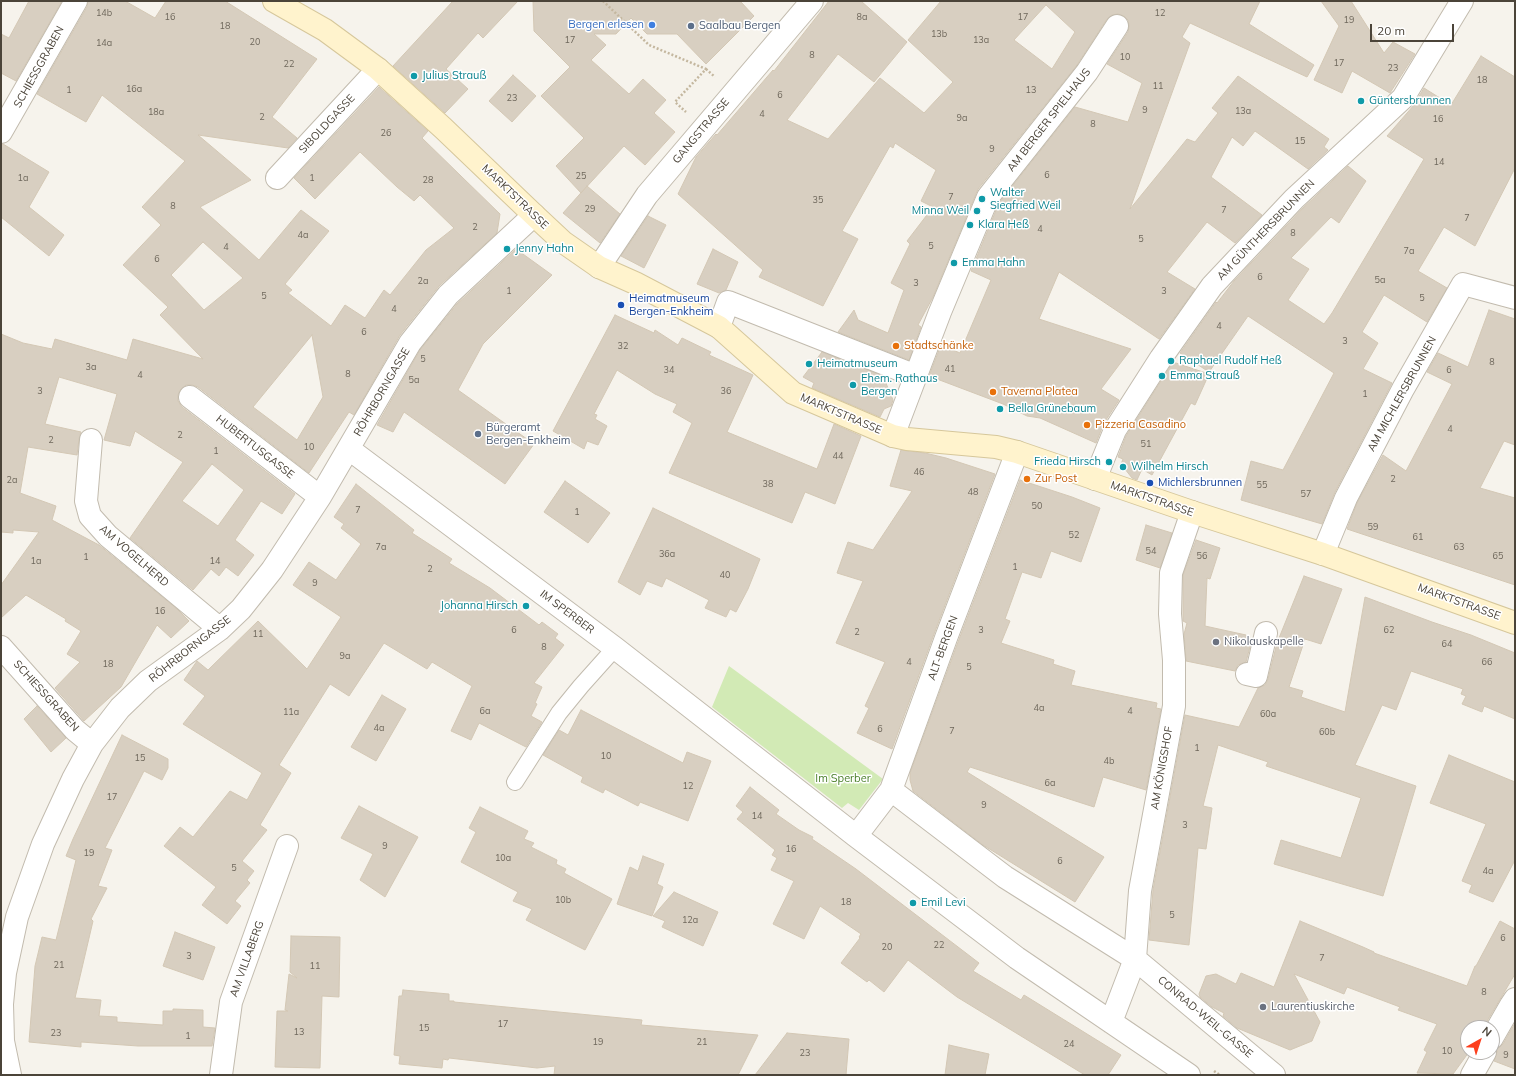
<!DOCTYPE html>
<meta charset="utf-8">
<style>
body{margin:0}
#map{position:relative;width:1516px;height:1076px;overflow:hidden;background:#f6f3ec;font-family:Mulish,sans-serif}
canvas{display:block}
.frame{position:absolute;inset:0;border:2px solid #4b4439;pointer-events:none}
.north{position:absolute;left:1460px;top:1020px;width:40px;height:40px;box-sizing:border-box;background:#fff;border:1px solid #b7b4b0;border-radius:50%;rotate:39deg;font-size:11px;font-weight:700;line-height:16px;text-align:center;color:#4b4439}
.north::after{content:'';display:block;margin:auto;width:14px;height:18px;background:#fc3f1d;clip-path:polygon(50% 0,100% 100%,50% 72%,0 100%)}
.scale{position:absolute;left:1370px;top:24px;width:84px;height:18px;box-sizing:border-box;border:2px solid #4b4439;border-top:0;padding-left:5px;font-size:12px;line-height:14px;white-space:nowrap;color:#4b4439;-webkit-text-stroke:3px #fff;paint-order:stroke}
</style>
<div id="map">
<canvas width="1516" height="1076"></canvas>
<div class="frame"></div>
<div class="north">N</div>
<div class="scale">20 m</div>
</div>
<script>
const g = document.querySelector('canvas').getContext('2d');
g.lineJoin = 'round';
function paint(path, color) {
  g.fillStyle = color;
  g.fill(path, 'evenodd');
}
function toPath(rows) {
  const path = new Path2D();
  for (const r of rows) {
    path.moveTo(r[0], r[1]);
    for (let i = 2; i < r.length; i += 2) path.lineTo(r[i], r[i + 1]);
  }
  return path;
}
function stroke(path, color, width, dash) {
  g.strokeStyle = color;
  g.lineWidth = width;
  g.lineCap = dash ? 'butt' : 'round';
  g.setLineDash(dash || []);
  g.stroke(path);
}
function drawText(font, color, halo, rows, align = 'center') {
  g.font = font + ' Mulish,sans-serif';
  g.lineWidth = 3;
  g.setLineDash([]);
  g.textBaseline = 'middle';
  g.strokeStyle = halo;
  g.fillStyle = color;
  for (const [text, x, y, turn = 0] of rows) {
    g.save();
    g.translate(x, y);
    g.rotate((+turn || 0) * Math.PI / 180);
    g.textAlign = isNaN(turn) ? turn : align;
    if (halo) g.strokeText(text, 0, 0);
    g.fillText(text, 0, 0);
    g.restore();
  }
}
const green = toPath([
 [729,666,883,779,859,810,848,803,842,808,712,707]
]);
const building = toPath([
 [29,1,62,1,16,81,1,73,1,34,9,38,29,1],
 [88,1,125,1,155,18,166,1,225,1,317,59,272,117,297,138,288,148,198,135,251,180,200,207,259,260,301,210,329,231,285,284,292,290,288,293,331,326,345,305,365,318,384,290,390,295,426,250,454,228,420,195,414,201,397,187,360,152,315,199,294,178,379,87,428,131,422,138,500,214,497,233,439,286,400,335,354,415,349,412,309,473,198,387,192,385,186,385,180,390,178,395,178,401,182,407,295,494,282,514,261,501,235,540,254,555,238,576,226,567,219,576,211,569,193,590,130,538,183,462,135,431,130,446,104,440,117,394,59,377,45,424,81,432,79,439,77,455,28,447,20,493,56,506,52,520,99,545,177,609,189,621,171,638,157,625,121,687,84,721,55,688,80,662,67,654,81,631,65,621,66,619,26,595,1,618,1,585,39,532,13,530,13,533,1,532,1,334,23,343,52,349,55,339,127,360,133,339,203,359,160,315,168,307,123,265,161,225,142,207,185,161,102,95,86,122,37,94,87,7,88,1],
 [203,242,243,278,204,310,171,275,203,242],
 [312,335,323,397,297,440,253,407,312,335],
 [212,464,244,490,218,526,182,501,212,464],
 [453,1,518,1,483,38,478,33,446,69,468,89,445,113,393,66,453,1],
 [533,1,740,1,754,16,706,64,677,34,647,34,631,18,616,34,594,34,606,45,591,60,629,94,643,79,666,100,654,113,675,132,645,165,624,146,581,193,556,166,584,138,541,96,570,67,534,31,533,1],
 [829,1,861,1,907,42,874,82,838,54,787,120,828,139,880,78,924,113,953,82,908,40,941,1,1260,1,1249,24,1314,65,1307,77,1190,23,1182,37,1190,43,1130,209,1187,139,1195,142,1218,113,1212,108,1238,76,1329,139,1324,147,1328,150,1308,169,1255,131,1243,146,1232,137,1211,177,1262,215,1235,243,1207,222,1167,272,1195,289,1159,339,1059,272,1039,319,1131,349,1101,389,1119,400,1104,423,1096,443,1040,418,1027,416,1003,404,929,376,941,345,960,353,991,280,971,271,999,203,1075,107,1128,122,1142,83,1107,64,1128,32,1129,26,1128,20,1124,16,1118,14,1112,15,1107,19,1077,65,978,189,933,297,918,325,921,327,909,360,838,332,854,310,858,320,888,333,904,290,891,283,910,244,907,241,933,207,921,201,936,170,895,143,893,148,890,146,842,231,858,239,823,306,759,277,763,270,678,194,696,157,716,134,717,135,773,70,774,71,829,1],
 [1046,5,1075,32,1052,69,1014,40,1046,5],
 [1321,1,1351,1,1384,53,1393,42,1415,54,1390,93,1352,71,1342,93,1314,80,1339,26,1321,1],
 [1481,56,1515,77,1515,168,1475,246,1444,227,1418,271,1447,288,1427,322,1384,295,1362,332,1378,343,1363,369,1392,383,1335,492,1322,524,1241,500,1251,461,1283,470,1334,373,1248,316,1209,372,1180,353,1216,302,1217,303,1234,281,1303,208,1348,166,1366,181,1339,223,1331,217,1291,258,1309,269,1288,300,1324,324,1332,313,1424,159,1387,136,1414,105,1424,88,1451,105,1481,56],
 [513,75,536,96,512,122,489,101,513,75],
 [1,144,3,144,49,172,29,207,64,235,49,256,1,217,1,144],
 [587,186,620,214,600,243,563,213,587,186],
 [648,216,666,225,644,268,621,256,648,216],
 [516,249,552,275,483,344,458,390,534,444,505,484,404,412,393,432,377,425,420,350,457,304,516,249],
 [713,249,738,262,726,290,719,293,697,284,713,249],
 [1489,310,1515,319,1515,445,1504,441,1480,488,1515,498,1515,585,1347,529,1357,503,1383,455,1406,471,1452,384,1427,372,1438,353,1468,367,1489,310],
 [615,315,654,333,655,330,678,345,682,338,711,352,709,355,753,375,727,432,817,469,834,424,861,436,835,504,805,492,792,523,669,473,692,423,673,412,677,404,655,394,617,370,594,414,597,415,595,419,607,426,598,445,587,441,584,449,553,431,615,315],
 [822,352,883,376,893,400,891,406,884,409,880,417,812,388,814,383,803,377,822,352],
 [1173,362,1209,374,1195,405,1191,403,1152,475,1142,469,1137,480,1132,478,1121,464,1123,459,1118,457,1126,436,1173,362],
 [901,450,925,453,946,458,995,474,934,634,892,749,857,733,869,708,865,706,885,662,836,643,863,581,837,573,848,542,873,550,912,491,890,486,901,450],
 [1020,480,1072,497,1100,508,1081,562,1051,551,1041,578,1022,572,1005,619,1010,621,1001,643,1054,660,1053,664,1075,671,1071,685,1157,703,1156,708,1161,709,1146,790,1103,777,1094,807,970,767,967,772,1104,857,1075,902,983,845,913,791,910,780,910,773,958,642,1020,480],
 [565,481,610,513,588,543,544,512,565,481],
 [356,484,414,530,412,533,452,559,449,563,490,588,539,625,542,622,558,634,555,638,564,645,534,683,542,687,535,703,537,704,531,716,542,722,526,747,479,723,471,740,451,731,472,686,432,662,427,669,384,643,349,696,330,684,279,765,291,773,260,825,267,830,242,861,254,871,247,880,250,883,235,901,241,906,227,924,202,905,216,887,164,846,180,827,193,837,230,791,247,800,262,773,183,724,205,696,184,680,197,661,208,670,258,621,307,669,341,617,293,585,309,562,336,580,361,544,341,528,344,524,334,517,356,484],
 [653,508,760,559,748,589,736,612,730,609,726,617,705,608,709,600,666,578,662,587,647,581,640,595,618,582,653,508],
 [1146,525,1172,533,1160,568,1136,560,1146,525],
 [1196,540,1220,548,1210,579,1207,578,1205,626,1246,635,1251,643,1246,662,1238,665,1235,671,1186,661,1184,634,1187,623,1183,621,1183,575,1196,540],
 [1304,576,1342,589,1321,644,1305,639,1289,687,1303,691,1301,697,1345,712,1365,597,1432,622,1471,635,1515,653,1515,719,1484,706,1482,712,1462,704,1466,696,1461,694,1463,689,1411,671,1396,710,1382,705,1355,765,1416,786,1383,896,1274,864,1281,840,1341,858,1361,798,1266,766,1268,762,1218,745,1203,806,1212,808,1206,849,1198,848,1189,945,1149,940,1153,890,1185,715,1239,727,1258,688,1265,685,1268,679,1277,643,1304,576],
 [382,695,406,709,376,761,351,747,382,695],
 [37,706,66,738,51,752,24,719,37,706],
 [581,710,683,763,687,752,711,761,688,821,640,802,638,806,605,789,603,793,581,782,583,777,543,755,559,730,568,735,581,710],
 [122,735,168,759,168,768,162,780,144,771,105,848,112,850,98,886,107,888,91,919,93,921,75,998,101,1000,99,1016,117,1017,117,1022,163,1025,163,1011,173,1011,173,1009,203,1010,203,1027,215,1028,212,1046,138,1046,81,1042,81,1047,29,1042,35,966,42,937,56,940,76,860,66,856,73,839,122,735],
 [1449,755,1515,782,1515,860,1493,902,1469,892,1472,885,1462,881,1486,824,1430,803,1449,755],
 [750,787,779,810,776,814,799,830,813,837,812,839,856,869,979,963,973,971,1021,1000,1024,995,1121,1055,1108,1075,1085,1075,957,997,908,960,884,992,869,980,867,982,841,963,860,938,859,937,861,934,820,906,804,939,773,924,794,881,771,870,777,858,772,855,775,850,737,819,743,812,736,806,750,787],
 [359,806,418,837,385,897,360,880,373,854,341,838,359,806],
 [480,807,528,831,524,839,534,843,531,847,557,860,556,864,566,869,564,873,612,899,585,950,526,920,532,909,513,901,518,892,461,862,476,832,469,828,480,807],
 [643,856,664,864,657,884,663,887,652,916,617,904,630,867,638,871,643,856],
 [674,892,718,912,703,946,662,927,665,921,653,916,674,892],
 [1300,921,1363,947,1374,952,1374,953,1467,986,1475,966,1476,966,1500,921,1515,929,1515,974,1483,1028,1468,1028,1469,1052,1453,1074,1417,1073,1427,1052,1424,1050,1437,1024,1398,1010,1400,1007,1347,987,1344,994,1294,974,1320,1022,1312,1041,1290,1050,1237,1028,1223,1016,1224,1013,1212,1007,1200,997,1199,994,1206,976,1216,974,1236,984,1241,973,1274,987,1300,921],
 [175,932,215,947,203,980,163,966,175,932],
 [291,936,340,937,339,997,322,996,320,1068,275,1067,277,1011,288,1011,285,1010,289,974,297,978,290,972,291,936],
 [403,990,449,994,449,1001,454,1001,454,1002,642,1020,641,1025,758,1035,738,1075,554,1075,555,1066,537,1068,449,1058,448,1060,443,1059,442,1068,399,1064,400,1056,394,1055,399,996,402,996,403,990],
 [1515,1023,1515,1069,1494,1061,1497,1052,1497,1049,1503,1044,1515,1023],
 [787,1033,849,1039,846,1075,755,1075,787,1033],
 [949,1045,989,1054,985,1075,945,1075,949,1045]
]);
const path = toPath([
 [603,1,649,45,706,69,675,102,686,112],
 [706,69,715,77],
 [1214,1071,1220,1075]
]);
const lane = toPath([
 [515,782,559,713,581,686,615,648]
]);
const street = toPath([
 [1,132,76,1],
 [277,178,378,69],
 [599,267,647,195,812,1],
 [719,327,728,302,916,376],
 [190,397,320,497],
 [893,436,940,312,988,197,1087,72,1117,26],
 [91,440,86,501,90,516,108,536,220,629],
 [349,449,615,648,856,836,1017,958,1189,1075],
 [1095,479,1115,430,1161,358,1212,286,1294,199,1403,98,1462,1],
 [1323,554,1346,498,1403,389,1463,284,1515,298],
 [1,647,75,730,92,744],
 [1247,674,1256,676,1266,633],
 [891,790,1005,877,1135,959,1274,1075],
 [856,836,891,790,946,638,1017,452],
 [1111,1022,1135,959,1140,891,1174,706,1174,660,1170,614,1171,573,1192,512],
 [1492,1038,1511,1005,1515,999],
 [10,1075,3,1041,2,1004,5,973,17,917,43,844,73,779,92,744,120,708,148,681,220,629,241,609,272,570,320,497,410,343,448,295,534,215],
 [221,1075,231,1002,287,846],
 [1472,1075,1485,1052]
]);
const secondary = toPath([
 [274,1,325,30,378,69,443,128,534,215,563,242,599,267,635,283,719,327,793,393,893,436,907,439,996,447,1017,452,1192,512,1323,554,1515,623]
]);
const markers = [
 [652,25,4,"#3f7fe0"],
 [691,26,4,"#5c6f8a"],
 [414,76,4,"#0f9aa8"],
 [1361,101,4,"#0f9aa8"],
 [982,199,4,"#0f9aa8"],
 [977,211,4,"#0f9aa8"],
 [970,225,4,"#0f9aa8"],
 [507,249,4,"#0f9aa8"],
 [954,263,4,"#0f9aa8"],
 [621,305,4,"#1a4fb4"],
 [896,346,4,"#e8710a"],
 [1171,361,4,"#0f9aa8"],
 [809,364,4,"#0f9aa8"],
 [1162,376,4,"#0f9aa8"],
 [853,385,4,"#0f9aa8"],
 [993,392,4,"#e8710a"],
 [1000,409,4,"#0f9aa8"],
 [1087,425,4,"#e8710a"],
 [478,434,4,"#5c6f8a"],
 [1109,462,4,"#0f9aa8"],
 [1123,467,4,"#0f9aa8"],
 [1027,479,4,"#e8710a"],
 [1150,483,4,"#1a4fb4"],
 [526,606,4,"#0f9aa8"],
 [1216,642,4,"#6b7280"],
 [913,903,4,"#0f9aa8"],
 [1263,1007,4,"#6b7280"]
];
const numberNames = [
 ["14b",104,13],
 ["12",1160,13],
 ["16",170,17],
 ["8a",862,17],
 ["17",1023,17],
 ["19",1349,20],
 ["18",225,26],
 ["13b",939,34],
 ["17",570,40],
 ["13a",981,40],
 ["20",255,42],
 ["14a",104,43],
 ["8",812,55],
 ["10",1125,57],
 ["17",1339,63],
 ["22",289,64],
 ["23",1393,68],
 ["18",1482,80],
 ["11",1158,86],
 ["16a",134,89],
 ["1",69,90],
 ["13",1031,90],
 ["6",780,95],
 ["23",512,98],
 ["9",1145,110],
 ["13a",1243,111],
 ["18a",156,112],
 ["4",762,114],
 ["2",262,117],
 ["9a",962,118],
 ["16",1438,119],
 ["8",1093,124],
 ["26",386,133],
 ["15",1300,141],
 ["9",992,149],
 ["14",1439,162],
 ["6",1047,175],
 ["25",581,176],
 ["1a",23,178],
 ["1",312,178],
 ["28",428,180],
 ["7",951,197],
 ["35",818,200],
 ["8",173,206],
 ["29",590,209],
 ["7",1224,210],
 ["7",1467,218],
 ["2",475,227],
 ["4",1040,229],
 ["8",1293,233],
 ["4a",303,235],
 ["5",1141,239],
 ["5",931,246],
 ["4",226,247],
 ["7a",1409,251],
 ["6",157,259],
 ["6",1260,277],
 ["5a",1380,280],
 ["2a",423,281],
 ["3",916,283],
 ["1",509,291],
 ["3",1164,291],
 ["5",264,296],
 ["5",1422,298],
 ["4",394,309],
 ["4",1219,326],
 ["6",364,332],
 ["3",1345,341],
 ["32",623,346],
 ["5",423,359],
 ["8",1492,362],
 ["3a",91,367],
 ["41",950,369],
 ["34",669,370],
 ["6",1449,370],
 ["8",348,374],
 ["4",140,375],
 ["5a",414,380],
 ["3",40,391],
 ["36",726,391],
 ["1",1365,394],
 ["4",1450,429],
 ["2",180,435],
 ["2",51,440],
 ["51",1146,444],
 ["10",309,447],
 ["1",216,451],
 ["44",838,456],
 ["46",919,472],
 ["2",1393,479],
 ["2a",12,480],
 ["38",768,484],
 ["55",1262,485],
 ["48",973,492],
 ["57",1306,494],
 ["50",1037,506],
 ["7",358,510],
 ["1",577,512],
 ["59",1373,527],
 ["52",1074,535],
 ["61",1418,537],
 ["7a",381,547],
 ["63",1459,547],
 ["54",1151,551],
 ["36a",667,554],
 ["56",1202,556],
 ["65",1498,556],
 ["1",86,557],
 ["1a",36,561],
 ["14",215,561],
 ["1",1015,567],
 ["2",430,569],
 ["40",725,575],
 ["9",315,583],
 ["16",160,611],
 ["6",514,630],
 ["3",981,630],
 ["62",1389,630],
 ["2",857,632],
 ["11",258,634],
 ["64",1447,644],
 ["8",544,647],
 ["9a",345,656],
 ["4",909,662],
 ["66",1487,662],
 ["18",108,664],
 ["5",969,667],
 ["4a",1039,708],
 ["6a",485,711],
 ["4",1130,711],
 ["11a",291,712],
 ["60a",1268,714],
 ["4a",379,728],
 ["6",880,729],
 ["7",952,731],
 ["60b",1327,732],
 ["1",1197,748],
 ["10",606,756],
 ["15",140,758],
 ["4b",1109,761],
 ["6a",1050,783],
 ["12",688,786],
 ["17",112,797],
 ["9",984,805],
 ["14",757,816],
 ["3",1185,825],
 ["9",385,846],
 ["16",791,849],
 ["19",89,853],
 ["10a",503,858],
 ["6",1060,861],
 ["5",234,868],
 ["4a",1488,871],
 ["10b",563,900],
 ["18",846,902],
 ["5",1172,915],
 ["12a",690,920],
 ["6",1503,938],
 ["22",939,945],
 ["20",887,947],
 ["3",189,956],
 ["7",1322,958],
 ["21",59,965],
 ["11",315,966],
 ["8",1484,992],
 ["17",503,1024],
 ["15",424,1028],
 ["13",299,1032],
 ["23",56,1033],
 ["1",188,1036],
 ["19",598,1042],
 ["21",702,1042],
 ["24",1069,1044],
 ["10",1447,1051],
 ["23",805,1053],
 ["9",1506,1055]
];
const shopNames = [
 ["Bergen erlesen",644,25]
];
const serviceNames = [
 ["Saalbau Bergen",699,26],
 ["Bürgeramt",486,428],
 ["Bergen-Enkheim",486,441]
];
const streetNames = [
 ["SCHIESSGRABEN",39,67,-61],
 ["AM BERGER SPIELHAUS",1049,120,-52],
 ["SIBOLDGASSE",327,124,-47],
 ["GANGSTRASSE",701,131,-50],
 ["MARKTSTRASSE",515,197,44],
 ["AM GÜNTHERSBRUNNEN",1266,230,-46],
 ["RÖHRBORNGASSE",382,392,-60],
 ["AM MICHLERSBRUNNEN",1402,394,-61],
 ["MARKTSTRASSE",841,414,23],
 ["HUBERTUSGASSE",255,447,38],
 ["MARKTSTRASSE",1152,499,19],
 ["AM VOGELHERD",134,556,41],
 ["MARKTSTRASSE",1459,602,20],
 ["IM SPERBER",567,612,37],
 ["ALT-BERGEN",943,648,-70],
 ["RÖHRBORNGASSE",190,649,-38],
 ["SCHIESSGRABEN",46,696,48],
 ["AM KÖNIGSHOF",1162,768,-80],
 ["AM VILLABERG",247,959,-70],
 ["CONRAD-WEIL-GASSE",1205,1017,40]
];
const cultureNames = [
 ["Julius Strauß",422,76],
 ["Güntersbrunnen",1369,101],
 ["Walter",990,193],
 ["Siegfried Weil",990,206],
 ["Minna Weil",969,211,"right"],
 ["Klara Heß",978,225],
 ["Jenny Hahn",515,249],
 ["Emma Hahn",962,263],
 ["Raphael Rudolf Heß",1179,361],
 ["Heimatmuseum",817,364],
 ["Emma Strauß",1170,376],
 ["Ehem. Rathaus",861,379],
 ["Bergen",861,392],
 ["Bella Grünebaum",1008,409],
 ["Frieda Hirsch",1101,462,"right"],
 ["Wilhelm Hirsch",1131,467],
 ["Johanna Hirsch",518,606,"right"],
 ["Emil Levi",921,903]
];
const transitNames = [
 ["Heimatmuseum",629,299],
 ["Bergen-Enkheim",629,312],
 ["Michlersbrunnen",1158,483]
];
const foodNames = [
 ["Stadtschänke",904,346],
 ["Taverna Platea",1001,392],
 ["Pizzeria Casadino",1095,425],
 ["Zur Post",1035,479]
];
const worshipNames = [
 ["Nikolauskapelle",1224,642],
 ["Laurentiuskirche",1271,1007]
];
const parkNames = [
 ["Im Sperber",843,779]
];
paint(green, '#d2eab5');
paint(building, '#d8cfc1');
stroke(building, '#d3c7b4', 1);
stroke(lane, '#c2bbae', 18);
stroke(street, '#c2bbae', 24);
stroke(secondary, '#d6c79b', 24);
stroke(path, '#c4b79f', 2.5, [2, 2]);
stroke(lane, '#fff', 16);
stroke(street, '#fff', 22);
stroke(secondary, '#fff3cd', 22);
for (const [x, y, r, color] of markers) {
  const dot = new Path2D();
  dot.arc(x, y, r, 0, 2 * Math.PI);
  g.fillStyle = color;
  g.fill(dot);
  stroke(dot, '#fff', 1.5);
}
drawText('9px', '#6e675b', null, numberNames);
drawText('11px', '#366cbe', '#fff', shopNames, 'right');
drawText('11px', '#4e5e75', '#fff', serviceNames, 'left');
drawText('11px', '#4b4439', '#fff', streetNames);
drawText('11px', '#0d838f', '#fff', cultureNames, 'left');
drawText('11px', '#164399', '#fff', transitNames, 'left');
drawText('11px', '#c56008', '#fff', foodNames, 'left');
drawText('11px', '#5b616d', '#fff', worshipNames, 'left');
drawText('11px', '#4a7f2a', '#fff', parkNames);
</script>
